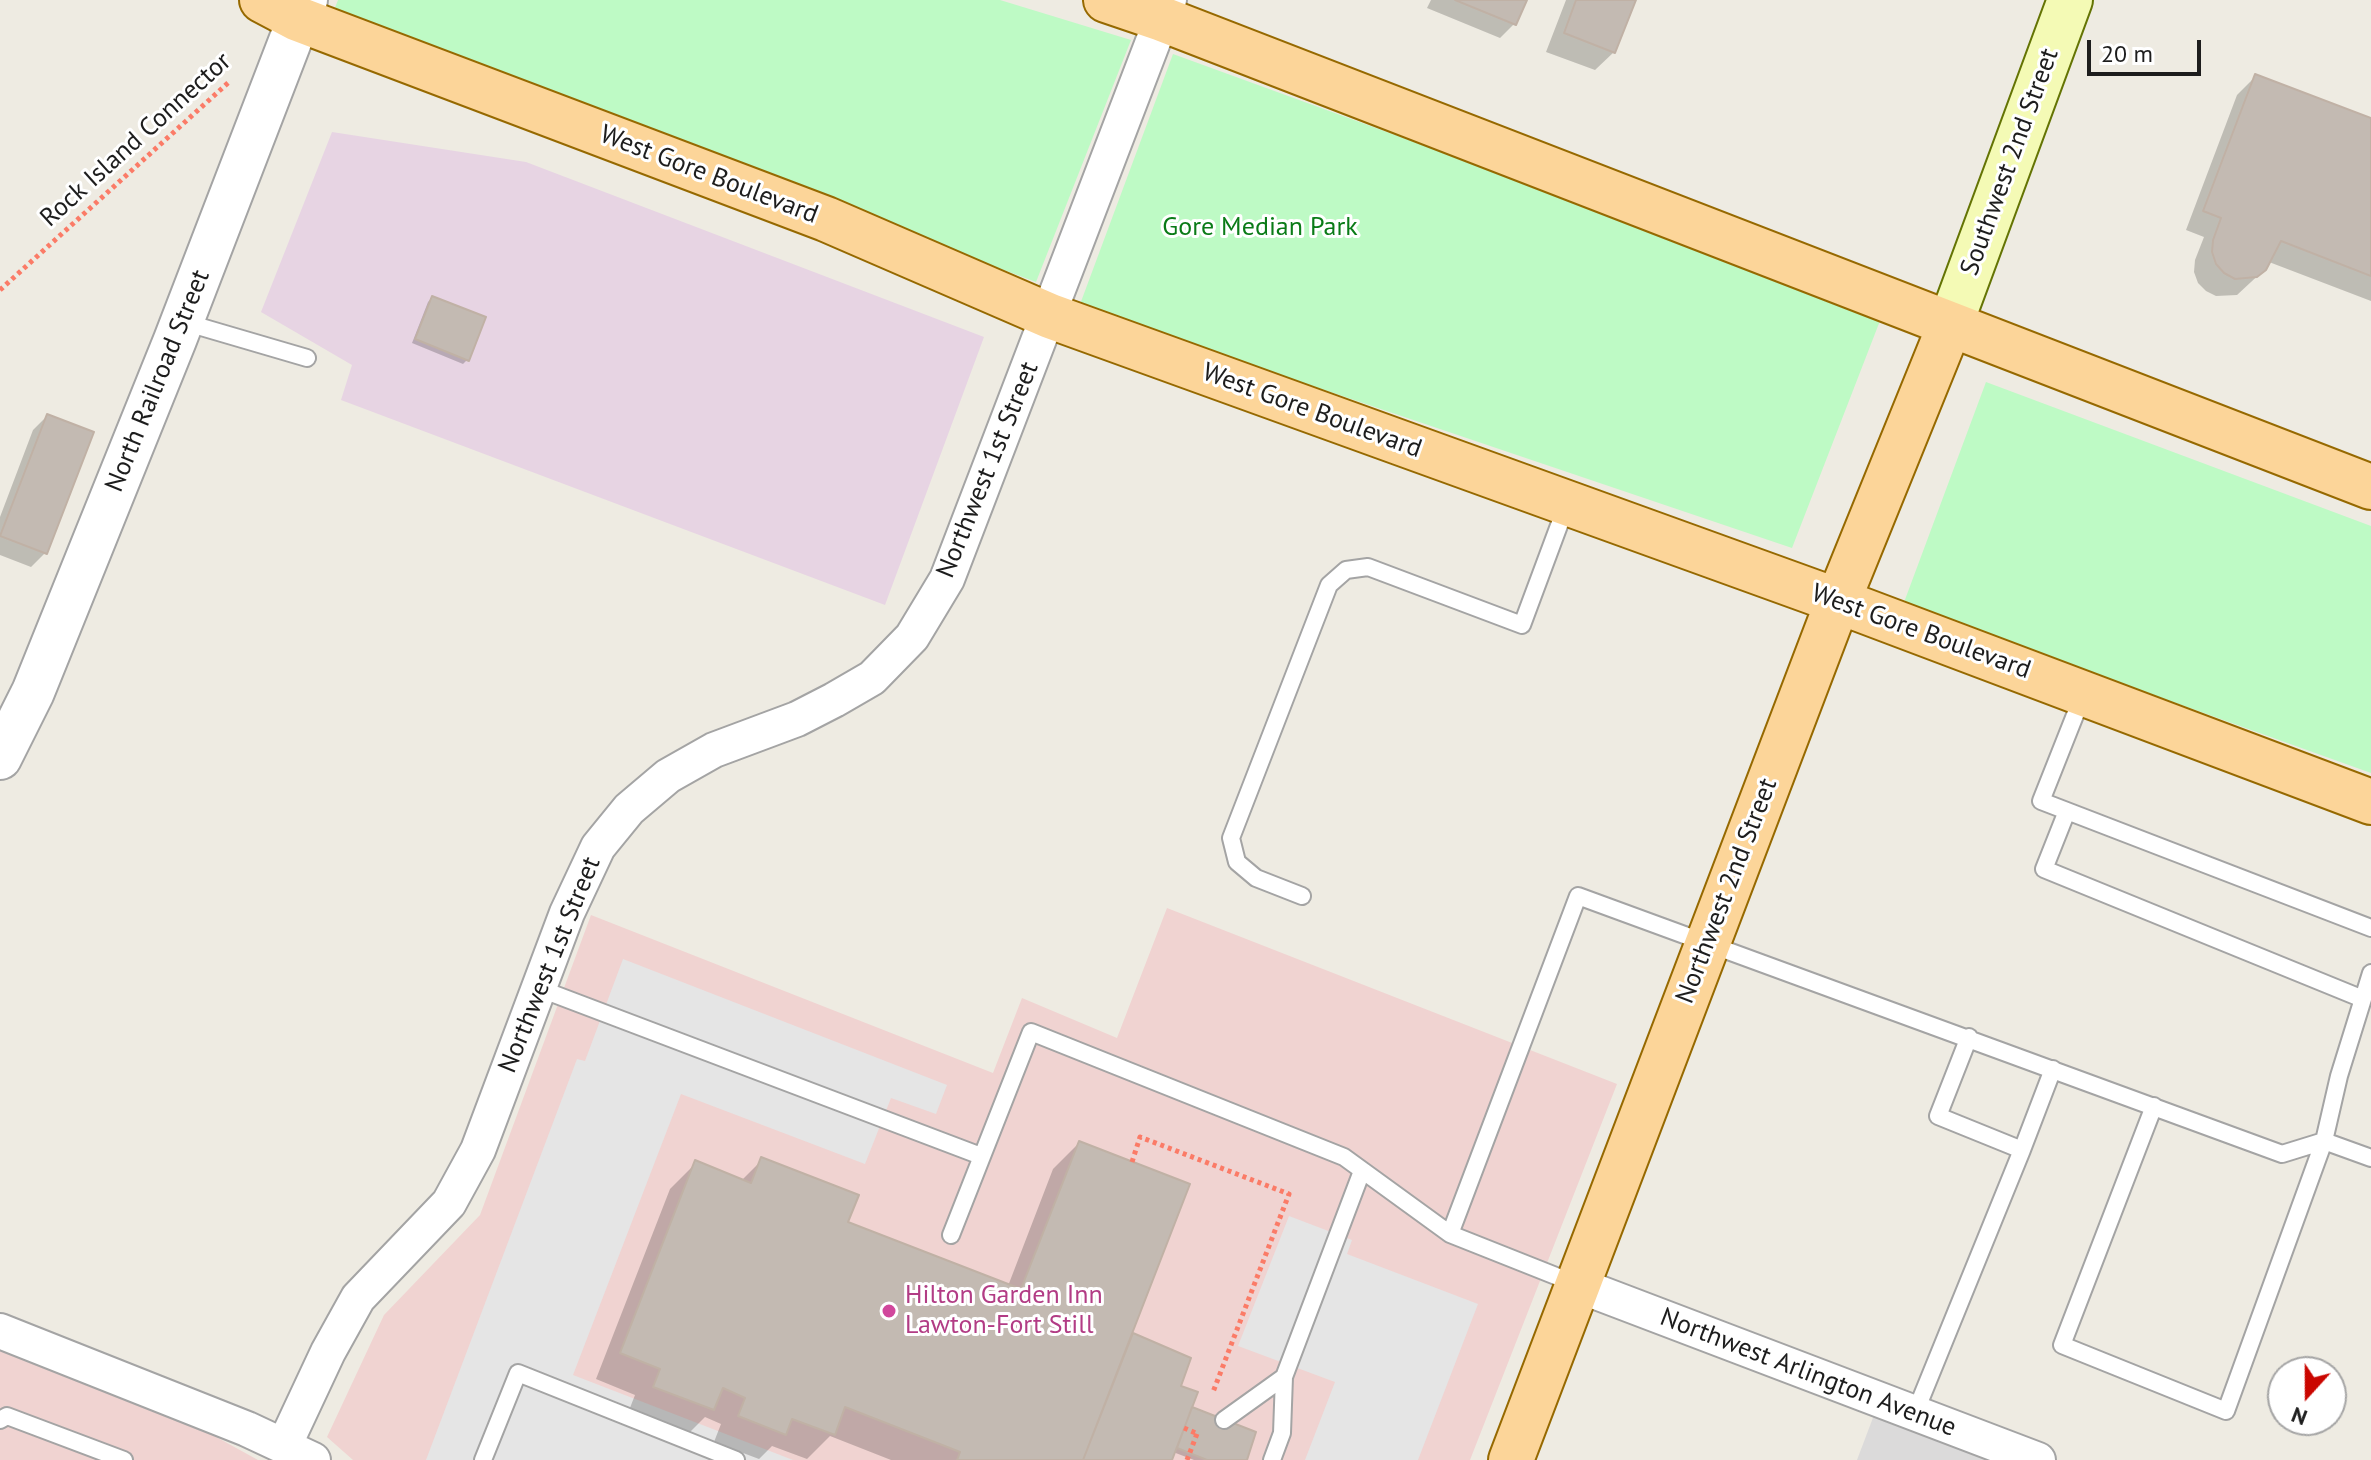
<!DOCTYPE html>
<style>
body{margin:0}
#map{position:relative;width:2371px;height:1460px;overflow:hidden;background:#eeebe2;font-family:"PT Sans",sans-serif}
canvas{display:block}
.north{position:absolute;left:2267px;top:1356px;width:80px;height:80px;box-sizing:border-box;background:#fff;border:2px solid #a5a5a5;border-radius:50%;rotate:201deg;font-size:22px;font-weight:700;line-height:32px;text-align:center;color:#1d1d1d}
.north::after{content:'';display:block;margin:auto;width:28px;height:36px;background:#ca0600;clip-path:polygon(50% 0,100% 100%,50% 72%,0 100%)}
.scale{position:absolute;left:2087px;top:40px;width:114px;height:36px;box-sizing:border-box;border:4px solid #1d1d1d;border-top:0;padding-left:10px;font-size:24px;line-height:28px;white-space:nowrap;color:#1d1d1d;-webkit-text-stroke:6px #fff;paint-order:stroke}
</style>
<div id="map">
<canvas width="2371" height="1460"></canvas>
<div class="north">N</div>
<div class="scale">20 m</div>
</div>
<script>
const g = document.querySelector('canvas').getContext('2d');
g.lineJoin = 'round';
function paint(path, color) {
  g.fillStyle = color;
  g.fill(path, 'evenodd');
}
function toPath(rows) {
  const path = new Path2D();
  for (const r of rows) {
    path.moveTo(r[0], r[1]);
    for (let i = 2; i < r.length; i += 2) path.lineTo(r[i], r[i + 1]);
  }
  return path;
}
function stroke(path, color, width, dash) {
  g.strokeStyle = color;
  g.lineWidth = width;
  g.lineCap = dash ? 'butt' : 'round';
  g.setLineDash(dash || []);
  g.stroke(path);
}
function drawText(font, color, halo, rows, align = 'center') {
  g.font = font + ' "PT Sans",sans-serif';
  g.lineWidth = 6;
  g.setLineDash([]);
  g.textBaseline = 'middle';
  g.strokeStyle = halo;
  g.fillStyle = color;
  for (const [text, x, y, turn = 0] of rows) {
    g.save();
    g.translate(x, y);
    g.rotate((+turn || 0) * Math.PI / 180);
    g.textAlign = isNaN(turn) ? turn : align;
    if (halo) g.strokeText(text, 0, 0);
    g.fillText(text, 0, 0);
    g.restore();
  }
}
const residential = toPath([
 [1874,1415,1992,1460,1857,1460]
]);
const commercial = toPath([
 [1167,908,1617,1084,1470,1460,353,1460,327,1437,384,1315,480,1215,591,915,993,1073,1022,998,1117,1038],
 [0,1349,198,1427,258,1460,0,1460]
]);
const industrial = toPath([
 [332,132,526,162,984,337,885,605,341,400,352,365,261,312]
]);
const park = toPath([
 [338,0,1000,0,1131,40,1036,282,331,18],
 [1173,54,1883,313,1792,548,1079,307],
 [1986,382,2371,526,2371,773,1903,605]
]);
const parking = toPath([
 [623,959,947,1085,936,1114,891,1098,865,1164,681,1094,573,1375,793,1460,426,1460,577,1059,585,1061],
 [1289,1216,1352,1240,1347,1254,1478,1304,1418,1460,1305,1460,1335,1382,1238,1346]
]);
const shadow = toPath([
 [1431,0,1524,0,1514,24,1500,38,1427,8],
 [1566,0,1634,0,1614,52,1595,70,1546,52],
 [2256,76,2371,120,2371,301,2269,262,2265,269,2237,295,2216,296,2206,291,2198,283,2194,272,2195,260,2204,237,2186,230,2237,95],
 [432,298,467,360,463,364,412,343,428,302],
 [47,416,45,553,31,567,0,555,0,517,33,430],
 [1079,1143,1127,1341,1133,1335,1179,1387,1187,1415,1245,1460,1194,1460,1173,1452,1170,1460,891,1460,830,1436,807,1459,772,1446,759,1459,714,1442,721,1424,705,1417,687,1435,628,1413,635,1395,596,1379,670,1189,696,1163,741,1181,762,1160,845,1223,1008,1286,1053,1169]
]);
const building = toPath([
 [1455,0,1527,0,1516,25,1455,0],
 [1576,0,1636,0,1615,53,1564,33,1576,0],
 [2255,74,2371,118,2371,276,2281,241,2266,270,2257,277,2235,279,2224,273,2216,264,2212,252,2213,240,2221,218,2203,211,2255,74],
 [432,296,486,317,469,361,415,339,432,296],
 [47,414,94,432,47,554,0,536,47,414],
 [1079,1141,1190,1184,1083,1460,957,1460,960,1452,845,1407,835,1435,792,1419,786,1435,738,1416,745,1398,723,1388,714,1410,653,1387,660,1369,620,1353,695,1160,751,1183,761,1157,859,1195,848,1222,1021,1289,1079,1141],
 [1133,1333,1191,1358,1181,1386,1198,1392,1172,1460,1083,1460,1133,1333],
 [1192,1407,1256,1432,1247,1460,1207,1460,1177,1448,1192,1407]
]);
const path = toPath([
 [0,290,229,82],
 [1132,1162,1140,1137,1289,1194,1213,1392],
 [1184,1428,1198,1434],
 [1187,1460,1198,1431]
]);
const service = toPath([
 [184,322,307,358],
 [2067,811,2041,801,2083,695],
 [1302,896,1256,878,1237,862,1231,838,1329,585,1346,570,1368,567,1522,625,1567,504],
 [538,988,981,1156],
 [2363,999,2044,869,2067,811,2371,928],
 [2154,1106,2062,1345,2226,1411,2324,1141,2339,1076,2371,973],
 [2022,1150,2053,1069],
 [1450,1234,1578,896,2282,1154,2324,1141,2371,1158],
 [951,1235,1031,1032,1344,1157,1450,1234,1576,1284],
 [1915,1413,2022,1150,1938,1116,1969,1037],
 [0,1420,7,1416,124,1460],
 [1224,1420,1284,1377],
 [483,1460,518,1373,736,1460],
 [1272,1460,1282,1433,1284,1377,1362,1171]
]);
const minor = toPath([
 [1578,1285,2038,1460],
 [0,1331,247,1429,313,1460],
 [284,1446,328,1352,358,1298,449,1203,478,1150,567,913,598,847,629,809,668,776,714,750,797,719,834,700,872,678,912,637,947,579,1169,0]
]);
const tertiary = toPath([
 [0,758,33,692,175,340,306,0]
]);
const secondary = toPath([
 [1950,325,2070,0]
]);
const primary = toPath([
 [262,0,298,19,826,219,1050,316,1838,601,2371,802],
 [1106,0,1162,19,2371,487],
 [1511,1460,1838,601,1950,325]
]);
const markers = [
 [889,1311,8,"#d1479c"]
];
const streetNames = [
 ["Rock Island Connector",136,140,-42],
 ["Southwest 2nd Street",2010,162,-70],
 ["West Gore Boulevard",709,175,21],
 ["North Railroad Street",158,381,-68],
 ["West Gore Boulevard",1312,411,20],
 ["Northwest 1st Street",988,470,-68],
 ["West Gore Boulevard",1921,632,20],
 ["Northwest 2nd Street",1727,891,-69],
 ["Northwest 1st Street",550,965,-68],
 ["Northwest Arlington Avenue",1808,1373,21]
];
const parkNames = [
 ["Gore Median Park",1260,228]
];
const hotelNames = [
 ["Hilton Garden Inn",905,1296],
 ["Lawton-Fort Still",905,1326]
];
paint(residential, '#dbdada');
paint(commercial, '#f0d3d1');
paint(industrial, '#e7d4e3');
paint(park, '#befac5');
paint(parking, '#e5e5e5');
paint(shadow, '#0003');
paint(building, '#c3bab2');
stroke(building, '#c0b1a5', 2);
stroke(service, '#a4a4a4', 20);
stroke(minor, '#a4a4a4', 38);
stroke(tertiary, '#a4a4a4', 46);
stroke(secondary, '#647404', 48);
stroke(primary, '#966900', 48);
stroke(path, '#fb7b67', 5, [4, 4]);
stroke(service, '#fff', 16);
stroke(minor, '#fff', 34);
stroke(tertiary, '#fff', 42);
stroke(secondary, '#f4fab5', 44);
stroke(primary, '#fcd599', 44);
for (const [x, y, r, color] of markers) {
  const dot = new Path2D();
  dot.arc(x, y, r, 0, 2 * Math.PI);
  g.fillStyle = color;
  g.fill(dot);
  stroke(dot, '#fff', 3);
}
drawText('26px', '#1d1d1d', '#fff', streetNames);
drawText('26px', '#0a7b17', '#fff', parkNames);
drawText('26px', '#b23c85', '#fff', hotelNames, 'left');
</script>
